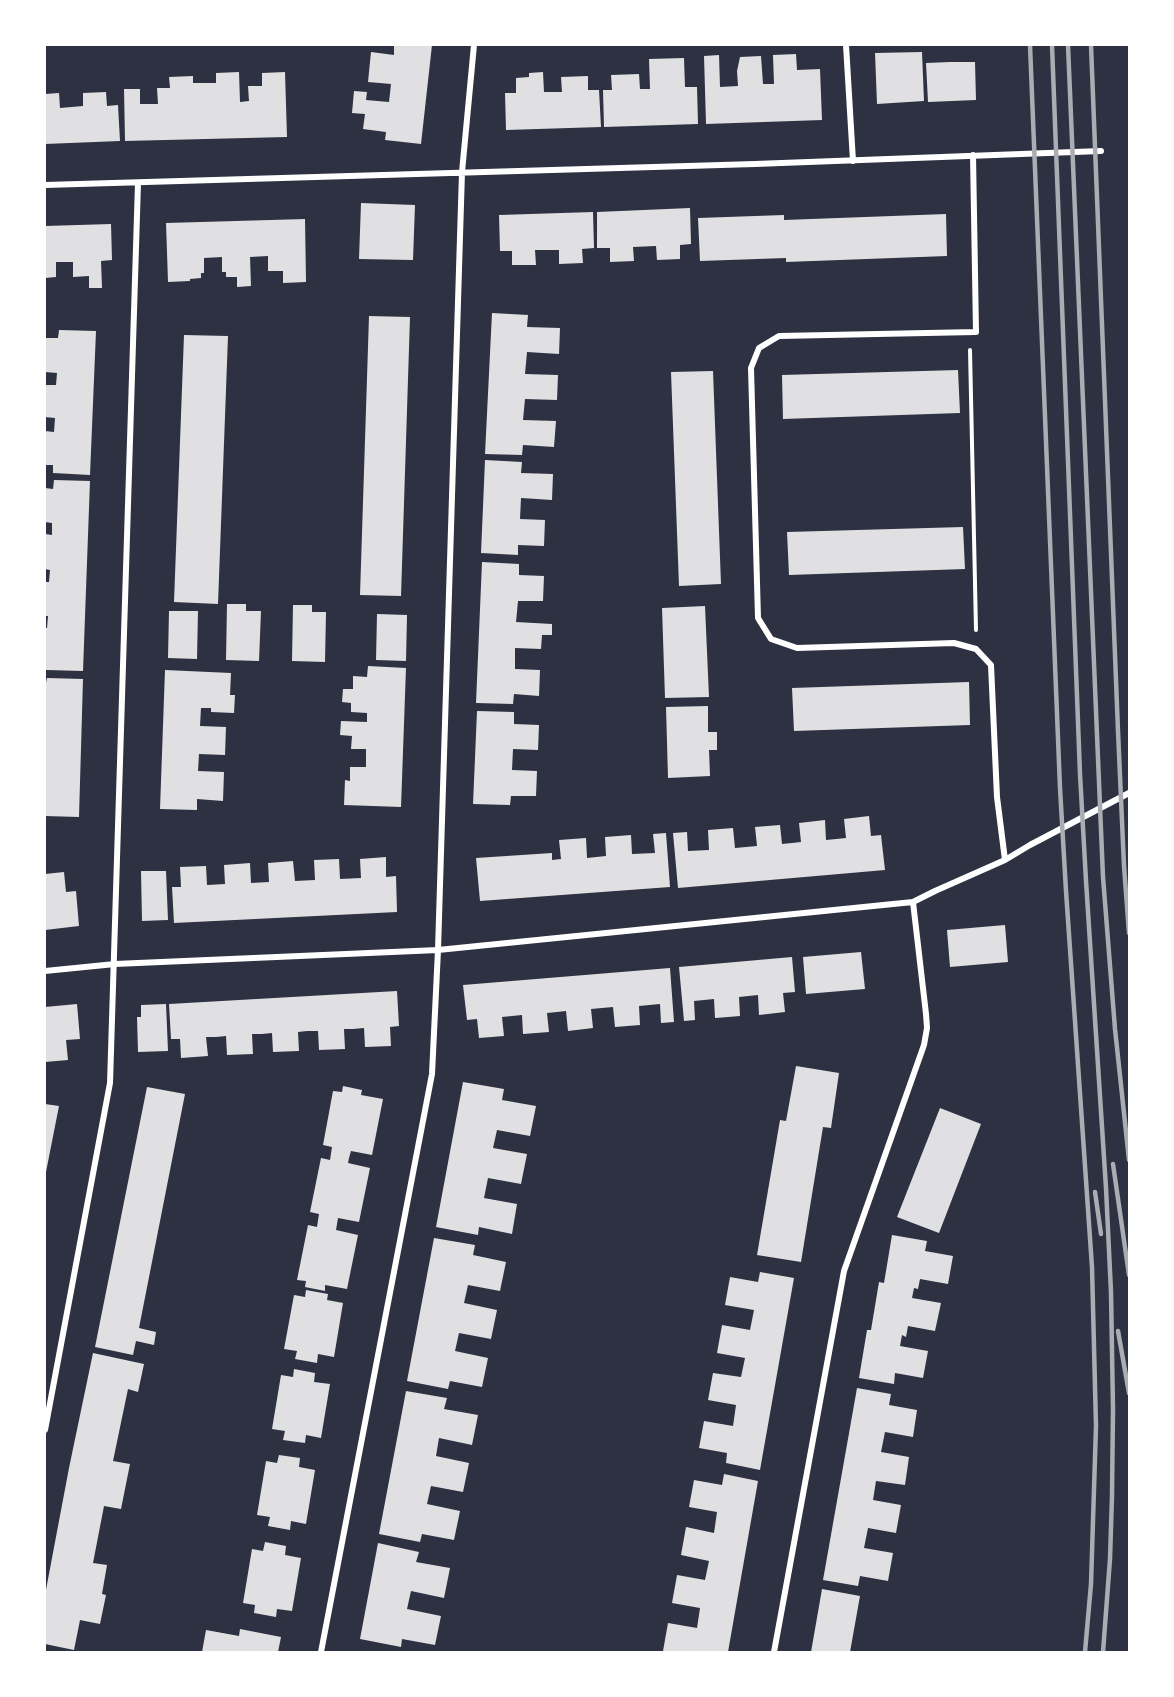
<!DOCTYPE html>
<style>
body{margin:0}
#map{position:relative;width:1174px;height:1697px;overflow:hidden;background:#2d3142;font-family:Helvetica,sans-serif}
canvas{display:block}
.frame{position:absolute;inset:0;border:46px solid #fff;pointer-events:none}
</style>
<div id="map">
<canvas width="1174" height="1697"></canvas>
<div class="frame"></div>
</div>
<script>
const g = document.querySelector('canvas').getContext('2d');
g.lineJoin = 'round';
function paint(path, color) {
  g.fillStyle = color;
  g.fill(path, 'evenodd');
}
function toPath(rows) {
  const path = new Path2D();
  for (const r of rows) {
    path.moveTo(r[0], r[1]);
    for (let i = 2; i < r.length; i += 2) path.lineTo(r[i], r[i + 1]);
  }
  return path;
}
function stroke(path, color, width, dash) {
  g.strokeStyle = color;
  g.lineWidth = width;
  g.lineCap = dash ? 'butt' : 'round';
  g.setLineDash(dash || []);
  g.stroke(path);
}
const building = toPath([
 [394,45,432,45,421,144,385,140,386,132,363,129,365,114,352,113,354,91,367,92,366,100,389,102,391,84,368,82,371,52,394,55],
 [922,52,924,101,877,104,875,53],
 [796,54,797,70,820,69,822,120,706,124,704,56,719,55,720,87,738,86,737,71,740,57,761,56,763,84,774,84,773,55],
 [684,58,685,87,697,87,698,124,604,127,603,90,612,90,611,75,639,74,640,89,650,89,649,59],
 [950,62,975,62,976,100,928,102,926,63],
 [239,72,240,102,249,101,248,86,262,86,262,73,285,72,287,137,125,141,124,89,140,89,140,104,158,104,157,88,170,88,169,77,193,76,193,83,216,83,216,73],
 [543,72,544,92,562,92,561,77,588,76,588,90,599,90,601,127,506,130,505,93,516,93,516,78,529,77,529,73],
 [106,92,107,106,118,105,120,141,45,144,45,94,59,93,60,108,83,106,83,93],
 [361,203,415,205,413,260,359,259],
 [690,208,691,244,680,245,680,259,657,260,656,246,633,247,634,261,610,262,610,248,597,248,597,212],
 [593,212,594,248,582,249,583,263,559,264,559,250,535,250,536,265,512,265,512,251,500,251,499,215],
 [946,214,947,256,786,262,786,258,700,261,698,218,784,215,784,220],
 [305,219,306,282,283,283,283,271,268,271,268,256,250,257,251,286,237,287,237,277,226,277,226,272,222,272,222,257,204,258,204,273,201,273,201,278,190,279,190,281,168,282,166,223],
 [111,224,112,260,101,261,102,288,89,288,89,276,73,277,73,262,56,262,56,277,45,278,45,226],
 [492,313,528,315,527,327,560,328,559,354,527,352,525,374,558,375,557,400,525,399,523,420,556,421,554,447,523,445,522,455,485,454],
 [369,316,410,317,401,596,360,595],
 [59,330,96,331,90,475,53,473,53,465,45,465,45,431,54,432,55,418,45,417,45,385,56,385,57,373,45,372,45,338,58,338],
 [184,335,228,336,218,604,174,602],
 [958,370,960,413,783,419,782,375],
 [713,371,721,584,679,586,671,372],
 [485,460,522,462,521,473,553,474,552,500,521,498,520,519,545,520,544,546,518,545,518,555,481,553],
 [54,480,90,481,83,671,46,670,45,628,47,628,48,616,45,616,45,582,49,582,50,570,45,569,45,534,52,535,52,523,45,522,45,488,53,489],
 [963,527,965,569,789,575,787,532],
 [482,562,519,564,519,575,544,576,543,601,518,601,516,622,552,624,552,635,542,635,541,649,515,648,515,669,540,670,539,696,514,694,513,704,476,703],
 [227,604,246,604,246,611,261,611,259,661,226,660],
 [293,605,312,605,312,612,326,612,325,662,292,661],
 [705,606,709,697,665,698,662,608],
 [169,611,198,611,197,659,168,658],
 [377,614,407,615,406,661,376,660],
 [368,666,406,668,401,807,344,805,345,780,350,781,350,767,366,767,366,749,351,749,352,736,340,735,341,721,367,722,367,713,351,712,351,703,342,702,343,689,353,689,353,676,367,677],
 [165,670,231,673,230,695,235,695,234,713,211,712,211,708,201,708,200,726,226,727,225,755,199,754,198,771,224,772,223,801,197,799,197,810,160,809],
 [47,678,83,679,79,817,45,816,45,687],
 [969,682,970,725,794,731,792,688],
 [708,706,708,732,717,732,717,750,709,750,710,776,668,778,666,707],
 [477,711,514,712,514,724,539,725,538,750,513,749,512,770,537,771,536,796,511,796,510,805,473,804],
 [869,816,871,836,881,835,885,870,678,888,673,833,687,832,688,851,709,850,708,830,733,828,735,848,757,846,755,827,780,825,782,844,792,843,801,842,799,823,825,820,826,840,846,838,844,819],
 [666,833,670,887,480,901,476,858,552,853,552,860,561,859,559,840,586,838,587,858,606,856,605,837,631,835,632,854,655,853,653,834],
 [386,857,386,877,396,876,397,912,174,923,172,887,181,887,180,867,206,866,207,885,225,884,224,865,250,863,251,883,269,882,268,863,293,861,295,881,315,880,314,860,339,859,340,879,361,878,360,859],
 [141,871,166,871,168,920,142,921],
 [64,872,66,892,76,891,79,926,45,930,45,874],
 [1005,925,1008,962,950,967,947,930],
 [861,952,865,989,806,994,803,957],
 [792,957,795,992,783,993,785,1012,759,1015,758,995,739,997,740,1016,728,1017,715,1018,714,999,694,1001,695,1020,684,1021,679,967],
 [670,968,674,1022,661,1023,660,1004,639,1006,640,1025,615,1027,613,1007,591,1009,593,1028,568,1031,566,1011,557,1012,547,1013,549,1032,523,1034,522,1015,502,1017,504,1036,479,1038,477,1019,467,1020,463,985],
 [397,991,399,1026,390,1027,391,1046,365,1047,364,1028,353,1029,344,1029,345,1049,319,1050,318,1031,307,1031,298,1032,299,1051,273,1052,272,1033,262,1034,252,1034,253,1054,227,1055,226,1036,216,1037,206,1037,208,1056,181,1058,180,1039,171,1039,169,1004],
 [77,1004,80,1039,66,1040,68,1060,45,1062,45,1007],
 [166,1004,168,1051,138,1052,137,1017,141,1017,141,1005],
 [796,1066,839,1073,831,1128,823,1127,801,1262,757,1255,780,1120,786,1121],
 [463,1082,504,1089,502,1100,536,1106,530,1136,497,1130,493,1148,527,1154,521,1184,488,1178,484,1198,517,1204,512,1234,479,1227,478,1235,436,1227],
 [343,1086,362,1090,361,1095,383,1099,372,1155,351,1151,349,1158,348,1163,370,1168,359,1222,338,1218,336,1230,358,1235,347,1289,325,1285,325,1291,305,1287,306,1281,297,1280,308,1225,317,1227,319,1214,310,1212,321,1158,330,1160,332,1147,323,1145,333,1091,342,1092],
 [147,1087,185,1094,139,1328,156,1332,154,1345,136,1341,133,1355,95,1347],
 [45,1104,59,1106,46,1172,45,1172],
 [940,1108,981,1124,939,1233,897,1217],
 [892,1235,927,1241,925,1251,953,1256,948,1284,920,1279,918,1289,914,1288,912,1298,941,1303,935,1331,908,1326,906,1337,902,1335,900,1346,928,1351,923,1378,895,1373,894,1384,859,1378,867,1330,871,1330,879,1282,884,1283],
 [434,1238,475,1245,473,1255,506,1262,500,1291,468,1285,464,1303,497,1310,491,1339,459,1333,455,1351,488,1358,482,1387,450,1381,448,1389,407,1381],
 [760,1272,794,1278,760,1470,726,1463,727,1453,699,1448,704,1421,733,1426,736,1405,708,1400,713,1373,741,1377,745,1358,717,1353,722,1325,750,1330,754,1310,725,1305,730,1277,758,1282],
 [306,1290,328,1294,327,1300,343,1303,334,1357,318,1354,317,1363,295,1359,297,1351,284,1349,294,1295,305,1297],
 [93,1353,144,1364,138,1392,128,1389,113,1461,130,1464,121,1509,104,1506,93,1563,107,1565,102,1594,106,1595,100,1624,80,1620,74,1650,45,1644,45,1595,69,1468],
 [294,1369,315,1373,314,1382,330,1384,321,1438,306,1435,305,1443,283,1440,285,1431,272,1429,281,1375,293,1377],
 [857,1388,891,1394,889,1405,917,1410,913,1437,885,1432,881,1452,909,1457,905,1485,876,1481,873,1500,901,1505,896,1533,868,1528,864,1548,893,1553,888,1581,860,1576,858,1586,823,1580],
 [406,1391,447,1398,444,1409,478,1415,472,1445,439,1438,436,1456,469,1463,463,1492,431,1486,427,1504,460,1511,454,1540,422,1534,420,1542,379,1534],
 [279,1455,300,1458,299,1467,315,1470,306,1524,291,1521,290,1530,268,1526,270,1517,257,1515,266,1461,277,1463],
 [724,1474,758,1481,728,1652,663,1651,668,1623,697,1628,700,1608,672,1603,677,1575,705,1580,709,1561,681,1555,686,1527,714,1533,717,1512,689,1507,694,1480,722,1485],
 [265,1542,286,1546,285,1555,301,1558,292,1611,277,1609,276,1617,254,1613,255,1605,243,1603,252,1549,263,1551],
 [378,1543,419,1552,416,1562,450,1568,444,1598,411,1591,407,1609,441,1616,435,1645,402,1639,401,1647,360,1639],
 [822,1589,860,1596,850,1652,811,1652],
 [240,1629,281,1637,278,1652,202,1652,206,1630,239,1636]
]);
const path = toPath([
 [970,350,976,630]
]);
const minor = toPath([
 [846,45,853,161],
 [973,155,976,332,779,336,759,348,751,368,758,618,771,639,797,648,954,643,976,649,991,665,997,797,1005,860],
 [45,185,755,164,1101,151],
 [45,971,115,964,438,950,913,902,935,891,1005,860,1030,845,1129,793],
 [45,1430,110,1083,138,183],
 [321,1652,432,1074,438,950,462,172,474,45],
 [774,1652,844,1271,924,1045,927,1028,926,1014,913,902]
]);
const rail = toPath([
 [1030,45,1060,788,1066,891,1092,1267,1096,1426,1091,1584,1085,1652],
 [1052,45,1080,774,1086,881,1106,1188,1111,1292,1113,1409,1112,1496,1110,1559,1103,1652],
 [1068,45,1103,877,1115,1029,1129,1160],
 [1091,45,1118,731,1124,866,1129,933],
 [1113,1164,1129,1275],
 [1095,1192,1101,1234],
 [1118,1331,1129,1393]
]);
paint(building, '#e0e0e3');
stroke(path, '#fff', 4);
stroke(minor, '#fff', 6);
stroke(rail, '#abadb3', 4.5);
</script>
